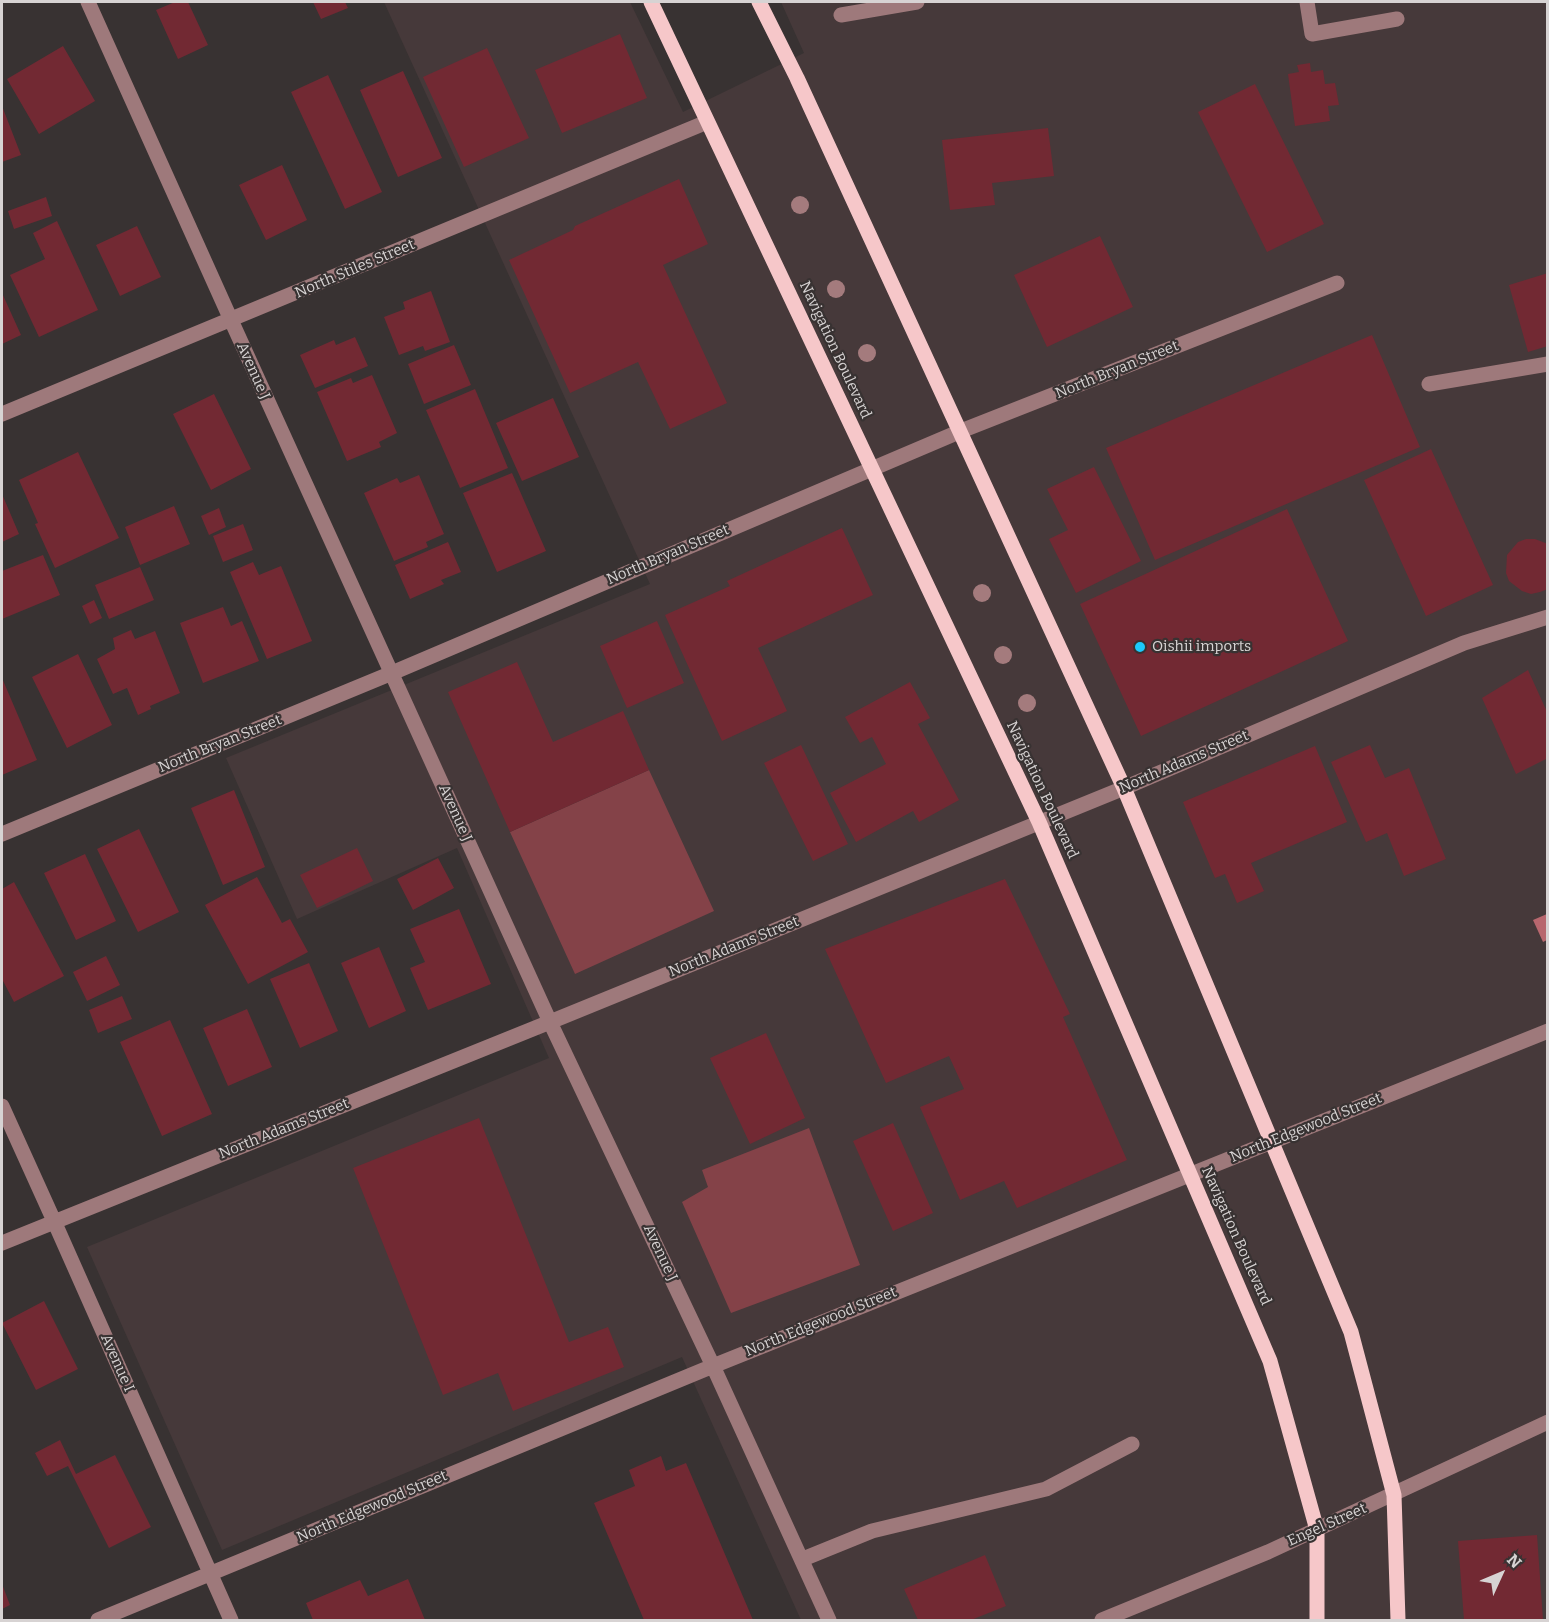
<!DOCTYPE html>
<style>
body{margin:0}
#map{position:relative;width:1549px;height:1622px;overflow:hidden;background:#383232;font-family:Bitter,serif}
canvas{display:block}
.frame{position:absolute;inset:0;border:3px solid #d7d3d3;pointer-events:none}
.north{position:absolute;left:1471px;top:1544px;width:60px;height:60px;-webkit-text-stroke:4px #383232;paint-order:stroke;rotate:46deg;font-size:16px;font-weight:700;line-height:24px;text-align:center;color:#d7d3d3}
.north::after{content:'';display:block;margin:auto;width:21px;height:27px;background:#d7d3d3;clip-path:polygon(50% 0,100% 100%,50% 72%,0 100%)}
</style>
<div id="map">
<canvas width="1549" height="1622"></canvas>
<div class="frame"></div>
<div class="north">N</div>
</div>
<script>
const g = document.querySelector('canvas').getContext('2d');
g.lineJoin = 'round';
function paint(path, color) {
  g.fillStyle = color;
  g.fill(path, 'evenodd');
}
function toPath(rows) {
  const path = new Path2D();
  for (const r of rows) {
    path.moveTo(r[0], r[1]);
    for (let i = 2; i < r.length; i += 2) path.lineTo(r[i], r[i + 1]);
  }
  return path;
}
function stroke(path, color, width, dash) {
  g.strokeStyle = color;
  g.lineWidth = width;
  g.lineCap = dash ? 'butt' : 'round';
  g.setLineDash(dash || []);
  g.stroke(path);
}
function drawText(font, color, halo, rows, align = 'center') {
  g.font = font + ' Bitter,serif';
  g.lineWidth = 4.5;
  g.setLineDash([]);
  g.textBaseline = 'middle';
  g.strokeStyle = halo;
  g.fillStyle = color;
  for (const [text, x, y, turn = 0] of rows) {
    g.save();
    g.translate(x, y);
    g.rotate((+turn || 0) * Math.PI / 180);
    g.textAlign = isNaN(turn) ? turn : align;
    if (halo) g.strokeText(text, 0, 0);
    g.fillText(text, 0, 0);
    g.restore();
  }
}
const built = toPath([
 [384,2,630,2,683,112,804,53,781,2,1547,2,1547,1620,801,1620,682,1357,222,1550,87,1247,549,1058,457,848,297,919,226,758,650,584]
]);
const green = toPath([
 [649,770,714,911,575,974,510,832],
 [809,1128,860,1265,731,1313,682,1202,708,1187,702,1170]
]);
const water = toPath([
 [1547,914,1547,940,1543,942,1533,920]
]);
const building = toPath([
 [175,2,188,2,208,45,178,59,156,10],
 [313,2,345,2,348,8,321,19],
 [620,34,647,98,562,133,535,70],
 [63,46,95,101,39,134,7,79],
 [487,48,529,138,464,167,423,77],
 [1310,63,1311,72,1323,70,1325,84,1335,83,1339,105,1328,106,1330,121,1295,126,1288,74,1299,72,1297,65],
 [403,71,442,158,398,177,360,90],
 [328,75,382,192,345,209,291,92],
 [1255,84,1324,224,1267,252,1198,112],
 [2,106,21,155,2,162],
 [1048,128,1054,176,992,183,995,205,950,210,942,140],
 [282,165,307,220,266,240,239,185],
 [679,179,708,244,663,265,727,403,670,429,638,362,570,393,509,260,573,230,575,226],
 [46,197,52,216,14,229,8,211],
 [57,221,98,310,39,337,10,275,45,259,33,233],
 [137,226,161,277,120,296,96,245],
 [1100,236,1133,307,1047,347,1014,275],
 [1548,273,1548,346,1528,352,1509,285],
 [431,291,450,342,425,351,423,346,399,355,384,317,405,309,403,302],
 [2,293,21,335,2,344],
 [1372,335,1420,447,1155,560,1106,448],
 [355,337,368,366,315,388,300,355,334,340,336,345],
 [454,345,471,385,424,404,408,364],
 [372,375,397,433,379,442,381,447,347,461,317,392,351,378,353,383],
 [475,389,508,468,460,488,426,410],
 [214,394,251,469,211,490,173,414],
 [553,398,579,457,522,481,496,423],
 [1431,449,1493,585,1426,616,1364,480],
 [78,452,119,538,55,568,35,524,38,523,19,480],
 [1094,467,1141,561,1076,593,1049,539,1068,530,1047,489],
 [512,473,546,551,497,572,463,493],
 [419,475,444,534,426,542,428,547,394,561,364,493,397,478,400,483],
 [2,494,19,534,2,542],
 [174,506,190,544,140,565,125,527],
 [219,508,226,527,209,535,201,516],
 [1287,509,1348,641,1141,736,1080,604],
 [243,524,253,550,223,562,213,536],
 [842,528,873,595,758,648,787,711,722,741,665,615,730,586,727,581],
 [1526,539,1535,539,1548,544,1548,589,1540,592,1531,594,1522,591,1509,581,1506,573,1507,555,1518,542],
 [448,542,461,572,441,580,444,584,410,599,395,565],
 [43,555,60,595,2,619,2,571],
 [253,562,259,575,281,566,312,641,267,659,230,572],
 [140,567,154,600,109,619,95,585],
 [94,600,102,618,90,624,82,606],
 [223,607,231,626,242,621,259,661,203,683,180,623],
 [657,621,684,683,627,708,600,646],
 [131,630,135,639,155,631,180,693,150,706,151,709,138,715,127,688,113,694,97,659,115,649,113,638],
 [78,654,112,725,67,748,32,677],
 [517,662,553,742,623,711,649,770,510,832,448,692],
 [1528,670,1548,714,1548,758,1516,774,1482,698],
 [2,678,37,760,2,775],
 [910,682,930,718,918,724,959,800,919,822,913,811,856,842,830,793,886,764,872,737,860,743,845,717],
 [801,745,848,844,813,861,764,763],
 [1370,745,1385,778,1409,768,1446,859,1404,876,1387,833,1366,842,1331,762],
 [1315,746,1347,822,1251,863,1264,891,1237,903,1225,874,1215,878,1183,802],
 [234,790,265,867,223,885,191,808],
 [139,829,179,912,138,932,97,849],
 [357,848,373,881,317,908,300,875],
 [85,854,116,921,76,940,44,873],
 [438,858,454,888,413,910,397,879],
 [257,877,282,923,290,919,308,952,248,984,205,905],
 [1005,879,1070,1014,1063,1017,1127,1160,1017,1208,1004,1181,960,1200,920,1107,964,1089,949,1056,886,1083,825,949],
 [14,882,64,976,14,1002,2,979,2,889],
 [459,909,491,984,428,1010,410,968,425,962,410,929],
 [379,947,406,1011,369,1028,341,963],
 [106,956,120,985,87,1001,73,972],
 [309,963,338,1031,300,1048,270,979],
 [122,996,132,1019,98,1033,89,1010],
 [247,1009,272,1067,228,1086,203,1028],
 [170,1020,212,1114,162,1136,120,1042],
 [766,1033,805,1118,750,1144,710,1058],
 [479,1118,569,1342,608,1327,624,1367,513,1411,498,1373,443,1395,353,1168],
 [893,1123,933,1213,893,1231,853,1141],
 [44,1301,78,1369,36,1390,2,1323],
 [60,1440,76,1474,115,1455,151,1527,109,1548,68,1466,47,1476,35,1453],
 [661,1456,666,1471,686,1463,753,1620,644,1620,594,1503,635,1486,629,1470],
 [1537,1535,1543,1620,1464,1620,1458,1541],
 [985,1555,1006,1606,971,1620,918,1620,904,1589],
 [408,1579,425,1620,313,1620,306,1603,360,1580,368,1596],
 [2,1584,10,1605,2,1609]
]);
const minor = toPath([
 [88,2,231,320,550,1022,713,1366,829,1620],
 [1307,2,1312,34,1397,19],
 [841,15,917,2],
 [1429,384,1548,364],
 [2,414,707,122],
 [2,834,392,673,961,431,1337,283],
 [2,1106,54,1221,231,1620],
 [2,1243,550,1022,1124,788,1464,643,1548,617],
 [803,1559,872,1531,1046,1489,1132,1444],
 [98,1620,713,1366,1548,1031],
 [1102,1620,1268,1552,1548,1422]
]);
const major = toPath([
 [651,2,1039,822,1270,1361,1317,1530,1317,1620],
 [759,2,797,78,1124,788,1351,1332,1394,1495,1398,1620]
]);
const trees = [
 [800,205],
 [836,289],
 [867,353],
 [982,593],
 [1003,655],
 [1027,703]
];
const markers = [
 [1140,647,6,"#1cc9fc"]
];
const streetNames = [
 ["North Stiles Street",355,269,-23],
 ["Navigation Boulevard",835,350,65],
 ["North Bryan Street",1117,370,-22],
 ["Avenue J",253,371,66],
 ["North Bryan Street",668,555,-23],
 ["North Bryan Street",220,744,-22],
 ["North Adams Street",1184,762,-23],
 ["Navigation Boulevard",1042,790,65],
 ["Avenue J",455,813,66],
 ["North Adams Street",734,947,-22],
 ["North Edgewood Street",1306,1128,-22],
 ["North Adams Street",284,1129,-22],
 ["Navigation Boulevard",1236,1236,66],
 ["Avenue J",660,1253,65],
 ["North Edgewood Street",821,1322,-22],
 ["Avenue I",117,1363,66],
 ["North Edgewood Street",372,1507,-23],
 ["Engel Street",1327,1525,-24]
];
const poiNames = [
 ["Oishii imports",1152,647]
];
paint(built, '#46393a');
paint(green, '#844248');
paint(water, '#b8676e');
paint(building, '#722933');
stroke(minor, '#9e797b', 15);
stroke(major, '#f6c7c9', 15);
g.fillStyle = '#a47b7d';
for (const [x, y] of trees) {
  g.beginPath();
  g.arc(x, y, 9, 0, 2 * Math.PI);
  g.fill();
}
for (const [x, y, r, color] of markers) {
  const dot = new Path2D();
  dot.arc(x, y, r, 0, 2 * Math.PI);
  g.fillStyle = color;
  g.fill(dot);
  stroke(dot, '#383232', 2);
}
drawText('15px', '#d7d3d3', '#383232', streetNames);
drawText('15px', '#d7d3d3', '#383232', poiNames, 'left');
</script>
